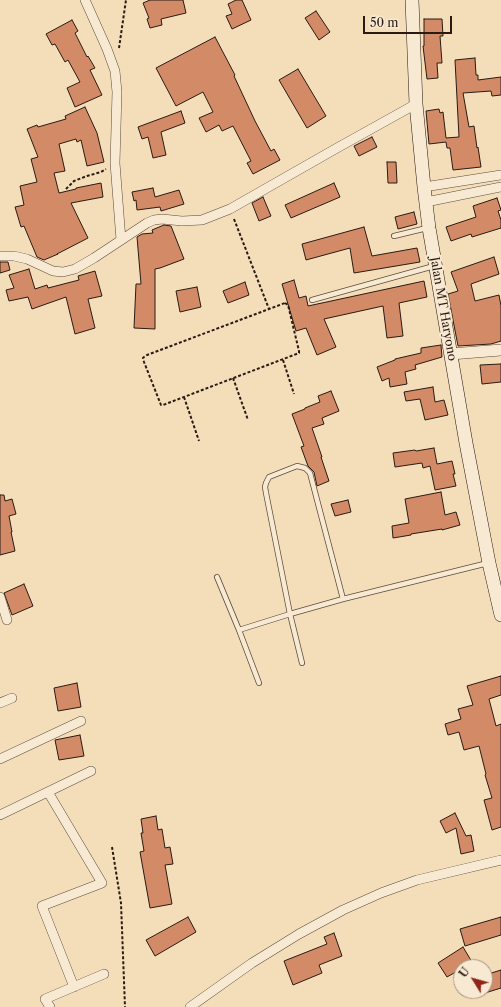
<!DOCTYPE html>
<style>
body{margin:0}
#map{position:relative;width:501px;height:1007px;overflow:hidden;background:#f4deba;font-family:"Libre Caslon Text",serif}
canvas{display:block}
.north{position:absolute;left:453px;top:959px;width:40px;height:40px;box-sizing:border-box;background:#f8ead2;border:1px solid #a59786;border-radius:50%;rotate:307deg;font-size:11px;font-weight:700;line-height:16px;text-align:center;color:#291a13}
.north::after{content:'';display:block;margin:auto;width:14px;height:18px;background:#8f2418;clip-path:polygon(50% 0,100% 100%,50% 72%,0 100%)}
.scale{position:absolute;left:363px;top:16px;width:89px;height:18px;box-sizing:border-box;border:2px solid #291a13;border-top:0;padding-left:5px;font-size:12px;line-height:14px;white-space:nowrap;color:#291a13;-webkit-text-stroke:3px #f8ead2;paint-order:stroke}
</style>
<div id="map">
<canvas width="501" height="1007"></canvas>
<div class="north">U</div>
<div class="scale">50 m</div>
</div>
<script>
const g = document.querySelector('canvas').getContext('2d');
g.lineJoin = 'round';
function paint(path, color) {
  g.fillStyle = color;
  g.fill(path, 'evenodd');
}
function toPath(rows) {
  const path = new Path2D();
  for (const r of rows) {
    path.moveTo(r[0], r[1]);
    for (let i = 2; i < r.length; i += 2) path.lineTo(r[i], r[i + 1]);
  }
  return path;
}
function stroke(path, color, width, dash) {
  g.strokeStyle = color;
  g.lineWidth = width;
  g.lineCap = dash ? 'butt' : 'round';
  g.setLineDash(dash || []);
  g.stroke(path);
}
function drawText(font, color, halo, rows, align = 'center') {
  g.font = font + ' "Libre Caslon Text",serif';
  g.lineWidth = 4;
  g.setLineDash([]);
  g.textBaseline = 'middle';
  g.strokeStyle = halo;
  g.fillStyle = color;
  for (const [text, x, y, turn = 0] of rows) {
    g.save();
    g.translate(x, y);
    g.rotate((+turn || 0) * Math.PI / 180);
    g.textAlign = isNaN(turn) ? turn : align;
    if (halo) g.strokeText(text, 0, 0);
    g.fillText(text, 0, 0);
    g.restore();
  }
}
const building = toPath([
 [150,0,183,0,186,13,161,19,162,25,150,28,147,19,149,18,143,3,150,0],
 [236,0,242,0,251,20,232,29,226,16,232,14,228,4,236,0],
 [316,11,330,32,319,40,305,18,316,11],
 [424,19,442,19,443,36,440,36,442,63,437,63,438,78,427,79,423,46,424,46,424,19],
 [72,20,78,31,75,33,87,57,88,56,95,68,90,70,102,95,75,107,67,88,80,82,68,60,65,62,55,44,52,45,46,34,72,20],
 [215,37,235,75,234,76,255,121,271,151,274,149,280,160,253,174,247,163,251,161,233,126,222,131,219,125,206,132,199,118,213,112,203,92,176,106,156,68,215,37],
 [475,58,476,75,478,75,478,80,501,77,501,95,492,96,491,91,463,93,469,127,474,126,477,148,478,147,481,167,453,170,450,148,447,148,446,142,429,144,426,111,439,109,440,113,443,112,446,138,459,137,455,60,475,58],
 [298,69,326,116,307,128,279,80,298,69],
 [85,107,97,133,104,162,87,166,81,140,77,142,76,139,59,144,65,171,54,173,59,193,76,189,76,188,101,183,103,197,71,203,88,238,57,254,58,254,44,260,37,257,24,226,21,227,15,207,24,205,20,186,37,182,31,159,38,157,27,129,37,125,38,127,66,119,65,116,85,107],
 [181,111,185,123,161,132,166,155,153,158,148,137,142,139,138,127,181,111],
 [372,137,377,147,359,156,354,146,372,137],
 [387,162,396,162,397,183,388,183,387,162],
 [334,183,340,197,291,218,285,205,334,183],
 [153,188,155,197,179,190,184,204,161,211,160,207,137,210,136,200,134,201,132,192,153,188],
 [263,197,271,216,259,221,252,203,263,197],
 [497,198,501,210,498,211,501,220,501,228,472,237,471,234,451,241,446,227,476,217,473,206,497,198],
 [414,212,417,224,398,229,395,217,414,212],
 [164,225,171,226,184,259,160,268,155,269,155,329,134,328,136,284,141,284,137,237,142,234,153,233,152,230,164,225],
 [364,227,372,256,417,248,420,262,354,273,350,248,306,260,302,244,364,227],
 [494,257,499,274,471,284,475,301,499,295,501,306,501,341,491,344,458,346,448,294,458,291,451,272,494,257],
 [0,262,8,262,10,270,0,273,0,262],
 [29,269,35,289,47,285,48,288,79,280,78,276,95,271,102,296,88,299,95,328,75,334,66,297,32,309,28,297,9,301,6,290,14,288,9,275,29,269],
 [294,280,299,298,306,296,308,306,424,281,427,297,399,303,403,336,387,338,383,306,324,319,336,347,317,355,306,328,296,331,282,284,294,280],
 [245,282,249,295,228,303,223,291,245,282],
 [197,287,201,307,180,312,176,291,197,287],
 [441,345,442,357,415,365,416,369,405,372,407,384,390,387,389,378,382,381,377,367,395,360,395,359,421,353,421,348,441,345],
 [501,364,501,382,482,384,480,365,501,364],
 [433,387,435,402,444,400,448,415,425,420,420,399,406,401,404,392,433,387],
 [331,391,339,411,322,418,324,424,312,428,322,457,321,457,329,481,317,486,314,472,308,466,301,447,304,446,292,414,305,409,305,408,320,402,318,396,331,391],
 [434,448,437,464,452,461,455,474,453,474,456,486,435,490,430,466,423,468,422,463,395,467,393,453,415,450,416,451,434,448],
 [441,492,445,515,456,512,460,525,442,530,442,529,411,534,411,535,393,538,392,526,409,523,405,499,441,492],
 [0,495,4,495,5,501,12,499,16,514,9,516,12,532,11,532,15,551,0,555,0,495],
 [348,500,351,512,335,516,331,504,348,500],
 [24,584,33,606,12,615,4,593,24,584],
 [501,676,501,695,489,699,496,726,501,724,501,827,492,830,484,800,492,798,485,775,486,774,479,746,464,750,459,732,448,735,445,724,461,719,458,709,473,705,467,686,501,676],
 [77,683,81,707,58,711,54,688,77,683],
 [80,735,84,756,59,760,55,740,80,735],
 [455,813,466,836,471,835,474,851,461,854,456,828,446,833,440,821,455,813],
 [156,816,158,830,162,829,165,848,170,847,173,864,165,865,172,904,150,908,140,852,144,851,141,833,143,833,141,819,156,816],
 [188,917,196,932,155,956,146,940,188,917],
 [501,917,501,935,465,946,460,929,501,917],
 [334,933,342,956,319,965,322,973,293,985,284,961,327,944,324,937,334,933],
 [463,947,472,962,464,967,461,967,461,969,447,977,438,963,463,947],
 [501,970,501,988,485,993,485,975,501,970]
]);
const path = toPath([
 [119,48,126,0],
 [66,189,74,181,87,176,101,172,106,169],
 [234,219,269,309],
 [285,303,288,305,299,351,299,353,163,405,161,405,144,362,143,358,144,357,147,355,285,303],
 [283,360,294,394],
 [233,378,248,420],
 [184,397,199,441],
 [112,847,121,903,125,1007]
]);
const service = toPath([
 [394,236,427,228],
 [312,300,434,266],
 [217,577,239,630,259,683],
 [239,630,290,614,343,599,488,563],
 [302,663,290,614,266,493,265,487,266,483,269,477,297,466,305,468,310,473,343,599]
]);
const minor = toPath([
 [85,0,107,49,115,71,117,92,115,163,121,240],
 [424,187,501,175],
 [426,202,501,187],
 [0,256,14,256,27,259,53,271,63,272,75,269,94,258,147,223,154,220,162,219,182,221,202,220,230,209,337,148,416,104],
 [0,597,7,620],
 [0,703,12,698],
 [0,759,81,721],
 [48,792,102,883,42,906,74,987],
 [0,815,91,771],
 [50,1007,45,999,104,974],
 [190,1007,252,963,299,934,343,910,381,893,417,880,501,860]
]);
const tertiary = toPath([
 [451,354,501,350]
]);
const secondary = toPath([
 [412,0,416,104,424,187,429,228,466,443,489,563,501,615]
]);
const streetNames = [
 ["Jalan MT Haryono",443,309,80]
];
paint(building, '#d38a66');
stroke(building, '#291a13', 1);
stroke(service, '#5c4b3d', 6);
stroke(minor, '#5c4b3d', 10);
stroke(tertiary, '#5c4b3d', 12);
stroke(secondary, '#291a13', 14);
stroke(path, '#291a13', 2, [3, 2]);
stroke(service, '#f8ead2', 4.5);
stroke(minor, '#f8ead2', 9);
stroke(tertiary, '#f8ead2', 11);
stroke(secondary, '#f8ead2', 13);
drawText('12px', '#291a13', '#f8ead2', streetNames);
</script>
